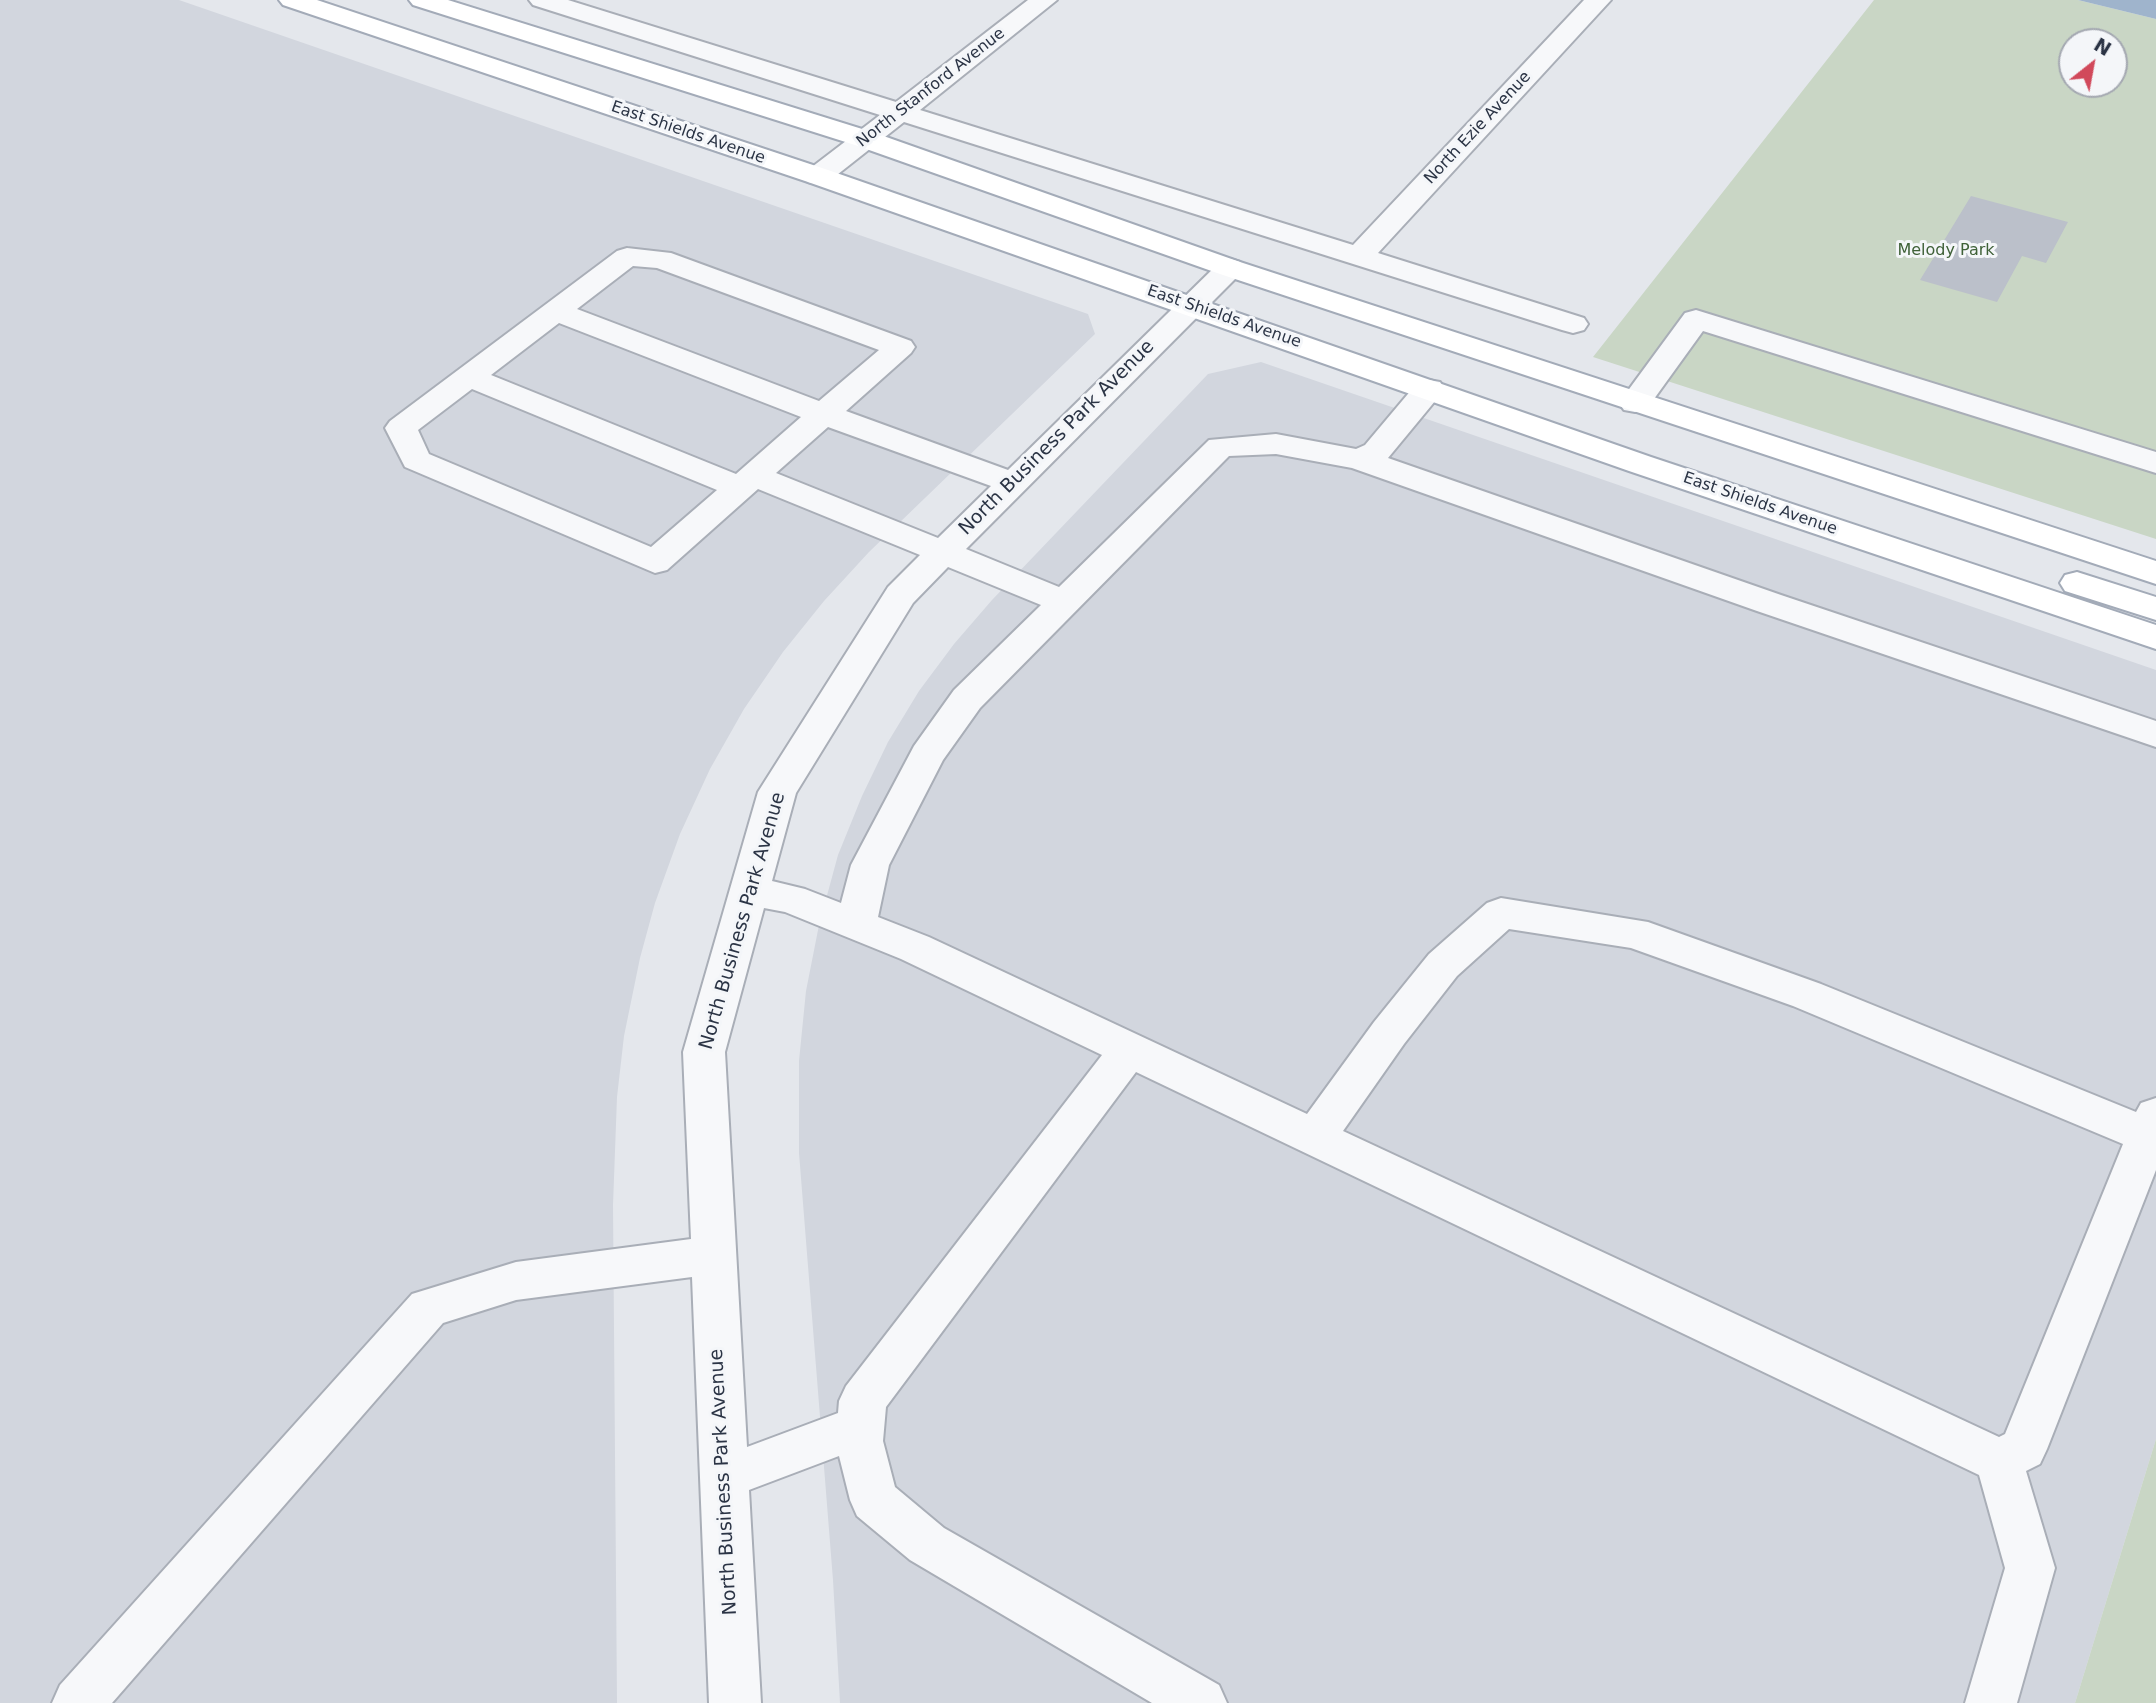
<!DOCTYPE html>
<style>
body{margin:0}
#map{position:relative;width:2156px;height:1703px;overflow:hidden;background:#e4e7ec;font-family:"DejaVu Sans",sans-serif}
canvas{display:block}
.north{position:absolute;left:2058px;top:28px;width:70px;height:70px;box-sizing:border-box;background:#f4f6f9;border:2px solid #a4a8b1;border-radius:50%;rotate:31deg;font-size:19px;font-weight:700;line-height:28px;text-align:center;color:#2b3445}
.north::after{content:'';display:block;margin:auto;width:24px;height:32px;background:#d1495b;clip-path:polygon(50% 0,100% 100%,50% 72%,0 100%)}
</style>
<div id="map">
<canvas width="2156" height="1703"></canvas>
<div class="north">N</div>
</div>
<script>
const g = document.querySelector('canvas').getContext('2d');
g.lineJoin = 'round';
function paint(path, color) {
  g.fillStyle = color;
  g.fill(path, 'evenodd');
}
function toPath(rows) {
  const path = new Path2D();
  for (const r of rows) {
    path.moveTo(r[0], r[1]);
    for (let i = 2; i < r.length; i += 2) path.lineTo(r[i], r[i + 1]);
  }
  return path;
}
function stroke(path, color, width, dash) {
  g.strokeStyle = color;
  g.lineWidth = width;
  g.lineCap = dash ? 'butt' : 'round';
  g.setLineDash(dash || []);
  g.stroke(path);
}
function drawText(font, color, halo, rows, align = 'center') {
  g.font = font + ' "DejaVu Sans",sans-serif';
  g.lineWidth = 6;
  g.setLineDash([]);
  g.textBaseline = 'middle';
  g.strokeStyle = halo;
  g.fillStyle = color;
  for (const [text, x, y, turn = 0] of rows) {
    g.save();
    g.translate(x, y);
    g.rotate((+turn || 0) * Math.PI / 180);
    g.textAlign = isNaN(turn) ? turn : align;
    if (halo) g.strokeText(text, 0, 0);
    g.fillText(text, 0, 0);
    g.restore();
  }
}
const built = toPath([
 [0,0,179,0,1088,314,1095,334,869,552,824,601,783,652,744,709,710,769,680,834,655,903,640,958,624,1036,617,1097,613,1205,617,1703,0,1703],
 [1261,362,2156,670,2156,1439,2075,1703,840,1703,833,1580,799,1153,799,1061,806,991,819,925,838,855,862,796,888,742,919,691,954,644,992,600,1208,374]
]);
const green = toPath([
 [1874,0,2078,0,2156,19,2156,539,1593,357],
 [2072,42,2114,42,2114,84,2072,84],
 [2156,1439,2156,1703,2075,1703]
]);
const water = toPath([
 [2078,0,2156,0,2156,19]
]);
const building = toPath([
 [1971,196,2068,222,2046,263,2022,256,1997,302,1920,280]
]);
const minor = toPath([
 [529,0,568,0,896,102,1028,0,1057,0,920,110,1353,245,1584,0,1611,0,1378,253,1584,318,1588,324,1584,330,1573,333,1562,330,904,122,828,182,818,184,808,182,804,176,808,170,880,115,533,5,529,0],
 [627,248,671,253,911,341,915,347,911,353,846,411,1008,470,1220,262,1230,259,1240,262,1245,268,1240,274,966,549,1059,587,1209,440,1276,434,1356,449,1365,445,1418,382,1429,380,1440,382,1445,389,1388,458,1781,595,2156,721,2156,747,1757,611,1352,468,1276,454,1229,456,980,708,943,760,889,865,878,917,929,937,1307,1114,1374,1022,1429,954,1487,903,1501,898,1648,922,1821,984,2136,1112,2141,1103,2156,1098,2156,1170,2047,1449,2040,1464,2026,1471,2055,1568,2017,1703,1965,1703,2005,1568,1979,1475,1136,1072,886,1407,883,1441,895,1487,944,1528,1219,1685,1227,1703,1152,1703,910,1560,857,1516,850,1500,839,1456,749,1490,761,1703,709,1703,692,1277,516,1300,443,1323,112,1703,52,1703,60,1685,412,1294,516,1262,691,1239,683,1052,758,792,888,587,920,555,758,489,667,570,655,573,405,467,385,428,390,421,617,251,627,248],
 [633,266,657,268,879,350,819,401,577,309,633,266],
 [559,323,801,417,736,474,491,375,559,323],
 [472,389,717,490,651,547,429,454,418,430,472,389],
 [828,427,991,486,938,538,776,473,828,427],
 [948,567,1041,605,954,690,914,746,851,865,841,903,805,889,772,881,796,793,913,603,948,567],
 [764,908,785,912,901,959,1102,1055,846,1386,839,1401,838,1413,747,1447,725,1052,764,908],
 [1509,929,1631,948,1793,1006,2123,1144,2005,1434,1999,1437,1343,1131,1404,1044,1457,976,1509,929],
 [1696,310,2156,452,2156,473,1703,331,1646,410,1635,412,1624,410,1619,403,1624,396,1685,313,1696,310]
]);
const major = toPath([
 [279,0,317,0,828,170,1651,457,2156,625,2156,649,1629,471,808,182,283,5,279,0],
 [409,0,448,0,875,133,1240,262,2156,561,2156,584,1220,274,855,145,413,5,409,0],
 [2077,572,2156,597,2156,620,2065,591,2060,583,2065,575,2077,572]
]);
const farStreetnames = [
 ["North Stanford Avenue",931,88,-38],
 ["North Ezie Avenue",1478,128,-47],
 ["East Shields Avenue",688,133,19],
 ["East Shields Avenue",1224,317,19],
 ["East Shields Avenue",1760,504,19]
];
const farParknames = [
 ["Melody Park",1946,251]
];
const streetNames = [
 ["North Business Park Avenue",1057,438,-45],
 ["North Business Park Avenue",743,921,-74],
 ["North Business Park Avenue",724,1482,-93]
];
paint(built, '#d2d6de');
paint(green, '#c9d6c5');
paint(water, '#9fb4cc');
paint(building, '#bbc0ca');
stroke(minor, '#a9aeb7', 4);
stroke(major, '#a3abb8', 4);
paint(minor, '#f7f8fa');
paint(major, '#fff');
drawText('16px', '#2b3445', '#f4f6f9', farStreetnames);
drawText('16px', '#3f6138', '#f4f6f9', farParknames);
drawText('19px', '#2b3445', '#f4f6f9', streetNames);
</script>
